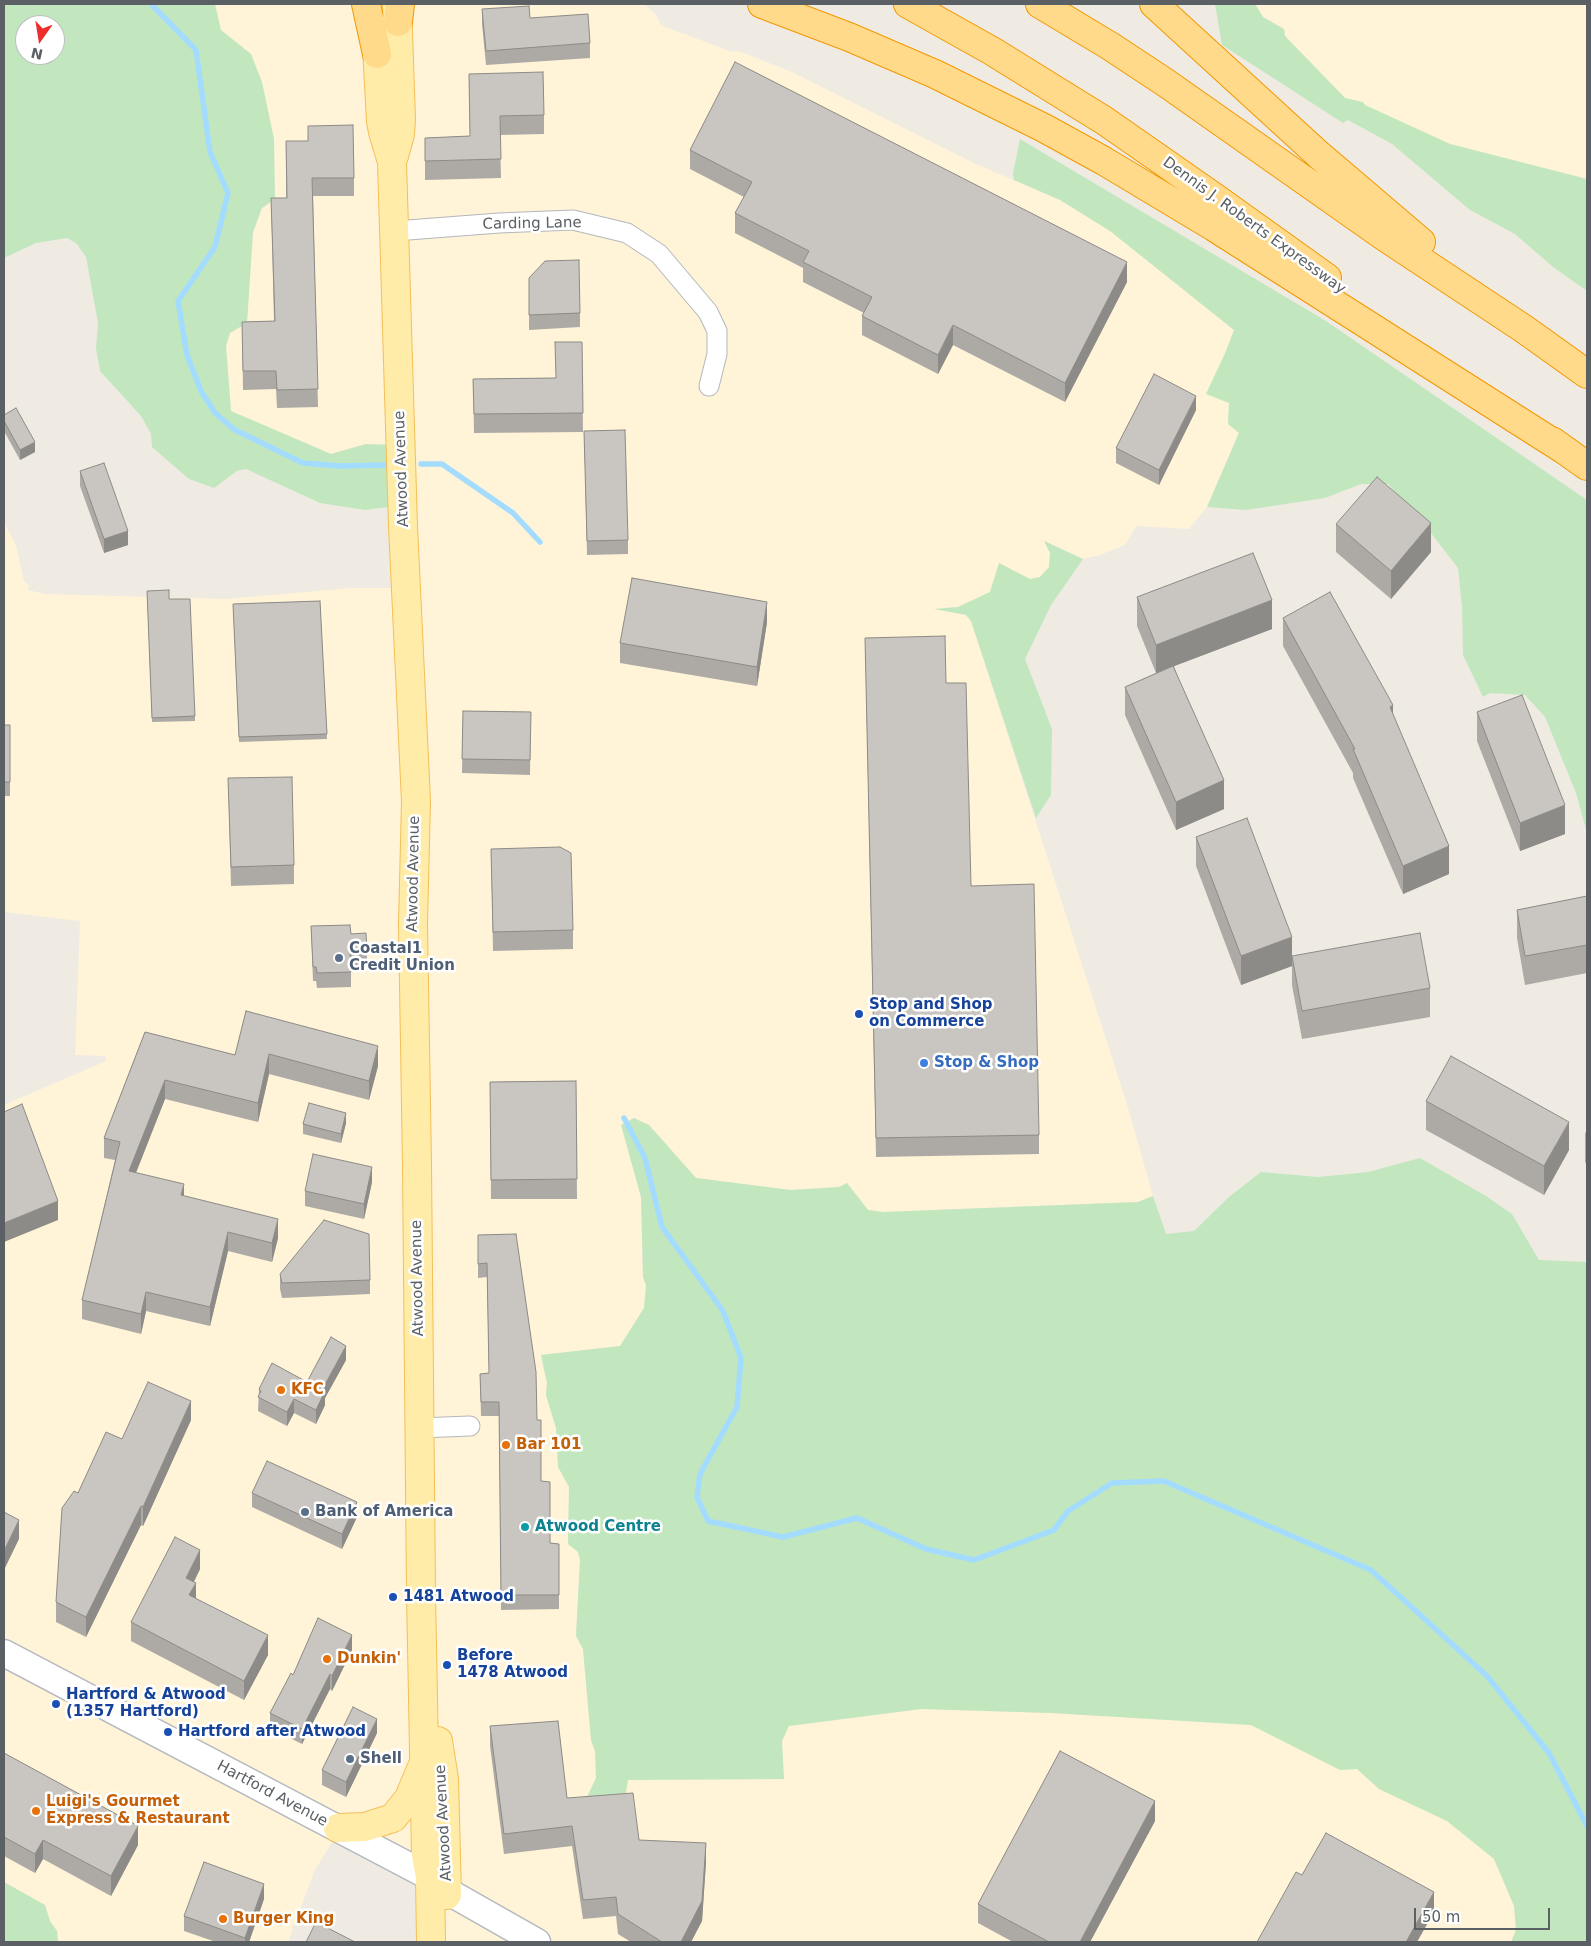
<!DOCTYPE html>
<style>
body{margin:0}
#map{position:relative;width:1591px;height:1946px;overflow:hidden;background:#efebe3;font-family:"DejaVu Sans",sans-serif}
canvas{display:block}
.frame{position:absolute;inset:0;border:5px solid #5b6064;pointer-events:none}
.north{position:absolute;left:15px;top:15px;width:50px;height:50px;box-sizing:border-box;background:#fff;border:1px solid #bdbfc1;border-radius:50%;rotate:193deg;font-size:14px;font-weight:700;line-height:20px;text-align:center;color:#5b6064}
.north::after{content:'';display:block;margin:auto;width:18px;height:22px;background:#ed2e2b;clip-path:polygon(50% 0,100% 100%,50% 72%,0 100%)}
.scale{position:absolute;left:1414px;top:1908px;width:136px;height:22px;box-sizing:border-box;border:2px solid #5b6064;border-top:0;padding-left:6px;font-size:15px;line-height:18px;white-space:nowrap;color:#5b6064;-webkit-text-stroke:4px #fff;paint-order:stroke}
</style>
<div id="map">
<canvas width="1591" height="1946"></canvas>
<div class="frame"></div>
<div class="north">N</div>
<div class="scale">50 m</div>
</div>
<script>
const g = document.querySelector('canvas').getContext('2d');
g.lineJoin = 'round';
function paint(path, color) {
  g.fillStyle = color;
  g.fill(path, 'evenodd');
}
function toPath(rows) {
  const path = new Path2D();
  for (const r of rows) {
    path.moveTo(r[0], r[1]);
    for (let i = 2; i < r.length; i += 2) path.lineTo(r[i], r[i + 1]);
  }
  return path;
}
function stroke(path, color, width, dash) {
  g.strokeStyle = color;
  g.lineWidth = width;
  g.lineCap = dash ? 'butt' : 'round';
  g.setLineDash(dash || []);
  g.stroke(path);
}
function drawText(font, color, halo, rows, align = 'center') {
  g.font = font + ' "DejaVu Sans",sans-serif';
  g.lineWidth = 5;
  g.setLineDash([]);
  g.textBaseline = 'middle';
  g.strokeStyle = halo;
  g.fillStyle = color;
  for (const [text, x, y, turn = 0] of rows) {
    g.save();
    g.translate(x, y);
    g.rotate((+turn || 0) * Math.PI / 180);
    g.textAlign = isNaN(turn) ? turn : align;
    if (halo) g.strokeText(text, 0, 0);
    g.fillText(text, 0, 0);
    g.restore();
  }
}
const commercial = toPath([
 [215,4,368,4,379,33,400,4,644,4,656,15,661,25,732,52,739,51,792,72,976,164,1060,200,1110,231,1234,330,1226,351,1229,403,1228,424,1239,432,1207,507,1189,529,1136,526,1125,545,1100,555,1083,559,1045,541,1050,553,1049,567,1040,577,1030,579,999,563,990,592,958,607,937,608,966,615,971,621,1126,1101,1153,1196,1138,1202,883,1212,868,1210,847,1183,839,1187,791,1190,696,1178,649,1125,621,1125,641,1197,643,1277,646,1285,644,1308,620,1346,541,1355,547,1383,546,1395,556,1428,558,1467,569,1487,568,1544,578,1552,580,1560,576,1636,583,1649,591,1740,595,1751,596,1778,587,1797,626,1786,628,1780,783,1779,782,1741,789,1726,921,1709,1051,1713,1251,1725,1340,1770,1357,1769,1379,1789,1447,1821,1494,1859,1514,1906,1516,1930,1511,1942,439,1942,438,1893,337,1834,314,1872,288,1942,58,1942,57,1931,50,1921,45,1905,4,1882,4,1105,106,1061,105,1056,75,1055,80,921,4,912,4,522,16,545,24,581,29,586,28,590,45,594,226,599,351,588,407,588,403,450,366,444,331,454,231,411,226,346,230,333,247,323,253,233,262,208,251,54,220,30],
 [1255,4,1587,4,1587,179,1450,144,1365,105,1362,102,1345,98,1285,36,1284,29,1263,17]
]);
const green = toPath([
 [4,4,215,4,221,30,251,54,262,82,274,139,275,199,262,208,253,232,247,323,230,333,226,346,231,411,331,454,366,444,400,445,404,505,365,510,320,503,246,469,237,471,214,488,189,479,152,447,151,434,141,416,100,371,96,348,98,323,86,257,77,244,67,238,36,243,4,258],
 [25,25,55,25,55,55,25,55],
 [1215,4,1255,4,1263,17,1284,29,1285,36,1345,98,1363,102,1365,105,1450,144,1587,179,1587,291,1553,267,1515,234,1470,210,1392,144,1348,120,1343,123,1222,45],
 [1020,139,1326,321,1587,500,1587,833,1576,793,1545,717,1525,695,1490,693,1483,697,1463,655,1462,607,1458,568,1427,528,1388,484,1361,484,1325,498,1246,510,1207,507,1239,433,1228,424,1229,403,1206,394,1226,351,1234,330,1110,231,1060,200,1014,180,1013,173],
 [1044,541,1083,559,1051,605,1025,659,1052,729,1051,795,1036,818,971,621,966,615,934,609,958,607,990,592,999,563,1030,579,1040,577,1049,567,1050,553],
 [634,1118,649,1125,696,1178,791,1190,839,1187,847,1183,868,1210,883,1212,1138,1202,1153,1196,1166,1234,1194,1231,1230,1196,1261,1172,1318,1177,1368,1172,1420,1158,1486,1196,1512,1214,1539,1260,1587,1262,1587,1942,1511,1942,1516,1930,1514,1906,1494,1859,1447,1821,1379,1789,1357,1769,1340,1770,1251,1725,1051,1713,921,1709,789,1726,782,1741,784,1779,628,1780,624,1804,587,1797,596,1778,595,1751,591,1740,583,1649,576,1636,580,1560,578,1552,568,1544,569,1487,558,1467,556,1428,546,1395,547,1383,541,1355,620,1346,644,1308,646,1285,643,1277,641,1197,621,1125],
 [4,1882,45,1905,50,1921,57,1931,58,1942,4,1942]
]);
const stream = toPath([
 [151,4,196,50,210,152,228,193,215,247,178,301,187,355,201,391,215,413,235,430,303,463,340,466,388,465],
 [421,464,442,464,513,513,540,542],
 [624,1118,645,1158,662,1227,723,1311,741,1358,737,1407,700,1474,697,1497,708,1521,783,1537,857,1518,926,1549,974,1560,1054,1530,1068,1511,1112,1483,1164,1481,1371,1570,1487,1676,1549,1753,1587,1826]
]);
const street = toPath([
 [395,231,499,223,573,220,627,233,659,254,708,312,717,331,717,354,709,386],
 [419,1428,470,1426]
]);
const secondary = toPath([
 [4,1653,430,1877,447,1891,537,1942]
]);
const primary = toPath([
 [376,29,381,121,383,132,392,162,403,526,416,801,413,924,417,1165,421,1593,426,1855,430,1877,431,1942],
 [394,156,400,134,401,119,397,4],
 [438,1741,444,1779,447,1895],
 [338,1828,365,1827,393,1818,409,1798,422,1767]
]);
const highway = toPath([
 [366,4,377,54],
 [762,4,849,37,935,74,1044,128,1104,161,1214,227,1566,451],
 [908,4,992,51,1105,121,1214,197,1327,278],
 [1040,4,1110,46,1166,83,1385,237,1524,329,1587,374],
 [1154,4,1319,155,1421,242],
 [398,22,400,4],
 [1552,441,1587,466]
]);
const wall = toPath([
 [482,9,530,18,590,43,590,58,486,65,482,24],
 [469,74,544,115,544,134,500,135,501,178,425,180,425,138,470,136],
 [286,141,354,178,354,196,313,196,318,407,277,408,276,389,243,390,242,322,274,321,271,198,286,198],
 [690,150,1127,282,1065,402,953,345,938,374,862,335,862,316,864,313,803,282,803,268,735,233,735,213,744,197,690,169],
 [529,278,580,313,580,327,529,330],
 [582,342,583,432,474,433,473,379,555,378],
 [1196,410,1159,485,1116,463,1116,448],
 [4,415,35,452,20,460,4,431],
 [584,431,628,540,628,554,587,555],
 [80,471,128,545,104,553,80,486],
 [1336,524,1431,552,1391,599,1336,552],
 [147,591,169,599,195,716,195,721,152,722],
 [1137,597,1272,629,1174,666,1224,809,1176,830,1125,715,1125,687,1156,673,1137,626],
 [320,601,327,739,239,742,233,604],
 [1283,618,1449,874,1403,894,1353,778,1353,773,1283,646],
 [767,622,757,686,620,663,620,643],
 [865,638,946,683,971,886,1039,1135,1039,1154,876,1157],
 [463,711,531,712,530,775,462,773],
 [1477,712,1565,834,1520,851,1477,741],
 [4,725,10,725,10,796,4,796],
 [228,778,294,865,294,884,231,886],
 [1196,837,1292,966,1241,985,1196,866],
 [491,849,573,930,573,949,493,951],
 [1587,896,1587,973,1525,985,1517,938,1517,910],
 [311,926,351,934,367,952,367,967,351,967,351,987,317,988,316,981,313,981],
 [1292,956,1430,988,1430,1017,1302,1039,1292,985],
 [246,1011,378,1066,369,1100,269,1074,258,1122,165,1099,136,1173,184,1196,278,1238,272,1262,228,1251,210,1326,146,1311,141,1334,82,1319,82,1300,115,1160,104,1158,104,1138,145,1032,235,1055],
 [576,1081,577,1199,491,1199,490,1082],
 [1426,1101,1569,1150,1544,1195,1426,1130],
 [346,1123,341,1143,303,1134,303,1124],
 [1587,1131,1587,1165,1585,1162,1585,1133],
 [372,1182,364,1219,305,1206,305,1191],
 [478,1235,537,1420,541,1481,550,1543,559,1544,559,1609,501,1610,499,1416,481,1416,480,1374,489,1373,487,1277,478,1278],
 [280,1274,370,1280,370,1294,282,1298,280,1289],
 [346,1360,325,1398,325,1405,316,1424,294,1413,287,1426,258,1411,259,1389,307,1382],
 [191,1420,143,1526,141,1525,86,1637,56,1622,56,1602,78,1493,122,1439],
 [252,1493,357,1517,342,1549,252,1507],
 [200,1569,194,1582,196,1598,268,1655,244,1700,131,1641,131,1622],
 [352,1650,332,1691,330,1689,302,1744,270,1728,270,1713,293,1675],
 [490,1726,567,1798,639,1840,706,1862,702,1921,691,1942,631,1942,618,1934,616,1916,583,1919,572,1846,504,1854,490,1746],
 [377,1733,346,1797,322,1785,322,1770],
 [4,1753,138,1845,111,1896,43,1859,35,1873,4,1856],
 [1155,1821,1090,1942,1013,1942,978,1923,978,1904],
 [264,1899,249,1942,216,1942,184,1931,184,1916]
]);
const shadedWall = toPath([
 [1127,262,1127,282,1065,402,1065,383],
 [953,325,953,345,938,374,938,355],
 [1196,396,1196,410,1159,485,1159,470],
 [35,442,35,452,20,460,20,450],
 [1431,523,1431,552,1391,599,1391,571],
 [128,531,128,545,104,553,104,539],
 [1272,600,1272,629,1156,673,1156,645],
 [767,602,767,622,757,686,757,667],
 [1393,705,1393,733,1390,707],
 [1224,780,1224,809,1176,830,1176,802],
 [1565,805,1565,834,1520,851,1520,823],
 [1449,846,1449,874,1403,894,1403,866],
 [1292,937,1292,966,1241,985,1241,956],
 [378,1046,378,1066,369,1100,369,1081],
 [269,1054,269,1074,258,1122,258,1103],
 [165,1080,165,1099,129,1190,129,1171],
 [346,1113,346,1123,341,1143,341,1134],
 [1569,1122,1569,1150,1544,1195,1544,1166],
 [372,1167,372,1182,364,1219,364,1204],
 [184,1184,184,1203,181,1195],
 [58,1201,58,1220,4,1242,4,1223],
 [278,1219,278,1238,272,1262,272,1243],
 [228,1232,228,1251,210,1326,210,1307],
 [146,1292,146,1311,141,1334,141,1314],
 [346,1346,346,1360,325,1398,325,1405,316,1424,316,1410,322,1390],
 [294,1399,294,1413,287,1426,287,1412],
 [191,1401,191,1420,143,1526,143,1507],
 [357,1502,357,1517,342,1549,342,1534],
 [141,1506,141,1525,86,1637,86,1617],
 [19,1520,19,1539,4,1570,4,1551],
 [200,1550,200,1569,186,1597,186,1578],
 [196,1583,196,1602,189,1595],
 [268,1635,268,1655,244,1700,244,1681],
 [352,1635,352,1650,332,1691,332,1676],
 [330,1674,330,1689,302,1744,302,1729],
 [377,1719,377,1733,346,1797,346,1782],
 [1155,1801,1155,1821,1090,1942,1080,1942],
 [138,1826,138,1845,111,1896,111,1876],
 [43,1840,43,1859,35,1873,35,1854],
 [706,1843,706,1862,702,1921,691,1942,681,1942],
 [264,1884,264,1899,249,1942,245,1942,245,1938],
 [1434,1892,1434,1912,1417,1942,1406,1942]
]);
const building = toPath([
 [529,6,530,18,588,14,590,43,486,51,482,9,529,6],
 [735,62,1127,262,1065,383,953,325,938,355,862,316,872,297,803,262,809,251,735,213,752,182,690,150,735,62],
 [543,72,544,115,500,116,501,159,425,161,425,138,470,136,469,74,543,72],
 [353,125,354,178,312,178,318,389,277,390,276,371,243,371,242,322,275,321,271,198,287,198,286,141,308,141,308,126,353,125],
 [579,260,580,313,529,315,529,278,545,261,579,260],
 [555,342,582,342,583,413,474,414,473,379,556,378,555,342],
 [1154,374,1196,396,1159,470,1116,448,1154,374],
 [16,408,35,442,20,450,4,421,4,415,16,408],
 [625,430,628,540,587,541,584,431,625,430],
 [104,463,128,531,104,539,80,471,104,463],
 [1377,477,1431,523,1391,571,1336,524,1377,477],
 [1253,553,1272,600,1156,645,1137,597,1253,553],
 [632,578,767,602,757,667,620,643,632,578],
 [169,590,169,599,190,599,195,716,152,718,147,591,169,590],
 [1330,592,1393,705,1390,707,1449,846,1403,866,1353,749,1355,749,1283,618,1330,592],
 [320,601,327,734,239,737,233,604,320,601],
 [945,636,946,683,966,683,971,886,1034,884,1039,1135,876,1138,865,638,945,636],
 [1173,666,1224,780,1176,802,1125,687,1173,666],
 [1522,695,1565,805,1520,823,1477,712,1522,695],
 [463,711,531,712,530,760,462,759,463,711],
 [4,725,10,725,10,782,4,782,4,725],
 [292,777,294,865,231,867,228,778,292,777],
 [1247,818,1292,937,1241,956,1196,837,1247,818],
 [560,847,571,853,573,930,493,932,491,849,560,847],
 [1587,896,1587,945,1525,956,1517,910,1587,896],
 [350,925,351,934,366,933,367,952,350,952,351,972,317,973,316,967,313,967,311,926,350,925],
 [1420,933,1430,988,1302,1011,1292,956,1420,933],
 [246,1011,378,1046,369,1081,269,1054,258,1103,165,1080,129,1171,184,1184,181,1195,278,1219,272,1243,228,1232,210,1307,146,1292,141,1314,82,1300,120,1142,104,1138,145,1032,235,1055,246,1011],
 [1451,1056,1569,1122,1544,1166,1426,1101,1451,1056],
 [576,1081,577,1179,491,1180,490,1082,576,1081],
 [309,1103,346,1113,341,1134,303,1124,309,1103],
 [22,1104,58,1201,4,1223,4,1112,22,1104],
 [313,1154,372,1167,364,1204,305,1191,313,1154],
 [324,1220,369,1234,370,1280,282,1283,280,1274,324,1220],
 [516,1234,536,1372,537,1420,541,1420,541,1481,550,1482,550,1543,559,1544,559,1595,501,1595,499,1402,481,1402,480,1374,489,1373,487,1263,478,1264,478,1235,516,1234],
 [331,1337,346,1346,322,1390,325,1391,316,1410,294,1399,287,1412,258,1397,261,1391,259,1389,272,1363,307,1382,331,1337],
 [148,1382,191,1401,143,1507,141,1506,86,1617,56,1602,62,1508,74,1491,78,1493,106,1432,122,1439,148,1382],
 [267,1461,357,1502,342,1534,252,1493,267,1461],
 [4,1512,19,1520,4,1551,4,1512],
 [175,1537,200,1550,186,1578,196,1583,189,1595,268,1635,244,1681,131,1622,175,1537],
 [318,1618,352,1635,332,1676,330,1674,302,1729,270,1713,291,1673,293,1675,318,1618],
 [353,1707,377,1719,346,1782,322,1770,353,1707],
 [558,1721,567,1798,633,1793,639,1840,706,1843,702,1901,681,1942,662,1942,618,1914,616,1897,583,1900,572,1826,504,1834,490,1726,558,1721],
 [1060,1751,1155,1801,1080,1942,1049,1942,978,1904,1060,1751],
 [4,1753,138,1826,111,1876,43,1840,35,1854,4,1837,4,1753],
 [1326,1833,1434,1892,1406,1942,1257,1942,1296,1872,1302,1875,1326,1833],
 [204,1862,264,1884,245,1938,184,1916,204,1862],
 [316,1922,355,1942,306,1942,316,1922]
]);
const markers = [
 [339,958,5,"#5c6f8a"],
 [859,1014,5,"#1a4fb4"],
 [924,1063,5,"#3f7fe0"],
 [281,1390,5,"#e8710a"],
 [506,1445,5,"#e8710a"],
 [305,1512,5,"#5c6f8a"],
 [525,1527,5,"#0f9aa8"],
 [393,1597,5,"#1a4fb4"],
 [327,1659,5,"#e8710a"],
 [447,1665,5,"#1a4fb4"],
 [56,1704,5,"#1a4fb4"],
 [168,1732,5,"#1a4fb4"],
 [350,1759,5,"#5c6f8a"],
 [36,1811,5,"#e8710a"],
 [223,1919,5,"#e8710a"]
];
const streetNames = [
 ["Carding Lane",532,224,-1],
 ["Dennis J. Roberts Expressway",1254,226,36],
 ["Atwood Avenue",402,469,-92],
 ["Atwood Avenue",414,874,-89],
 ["Atwood Avenue",418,1278,-91],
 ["Hartford Avenue",272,1794,28],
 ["Atwood Avenue",444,1823,-93]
];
const serviceNames = [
 ["Coastal1",349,949],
 ["Credit Union",349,966],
 ["Bank of America",315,1512],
 ["Shell",360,1759]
];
const transitNames = [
 ["Stop and Shop",869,1005],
 ["on Commerce",869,1022],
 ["1481 Atwood",403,1597],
 ["Before",457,1656],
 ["1478 Atwood",457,1673],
 ["Hartford & Atwood",66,1695],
 ["(1357 Hartford)",66,1712],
 ["Hartford after Atwood",178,1732]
];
const shopNames = [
 ["Stop & Shop",934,1063]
];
const foodNames = [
 ["KFC",291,1390],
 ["Bar 101",516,1445],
 ["Dunkin'",337,1659],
 ["Luigi's Gourmet",46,1802],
 ["Express & Restaurant",46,1819],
 ["Burger King",233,1919]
];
const cultureNames = [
 ["Atwood Centre",535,1527]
];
paint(commercial, '#fff3d8');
paint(green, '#c2e7bf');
stroke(stream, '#a3dcff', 5.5);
stroke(street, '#b4b7bb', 21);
stroke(secondary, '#b5b9be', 29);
stroke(primary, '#f5bf56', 30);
stroke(highway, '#f29800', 30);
stroke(street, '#fff', 19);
stroke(secondary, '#fff', 26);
stroke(primary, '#ffeca8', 28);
stroke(highway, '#ffda8a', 28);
paint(wall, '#adaaa6');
paint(shadedWall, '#8d8b87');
paint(building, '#c9c6c1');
stroke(building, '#8d8b87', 1);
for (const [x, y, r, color] of markers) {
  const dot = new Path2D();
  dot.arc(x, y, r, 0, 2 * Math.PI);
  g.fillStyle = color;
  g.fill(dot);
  stroke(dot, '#fff', 2);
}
drawText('15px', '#5b6064', '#fff', streetNames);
drawText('bold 15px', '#4e5e75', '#fff', serviceNames, 'left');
drawText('bold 15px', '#164399', '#fff', transitNames, 'left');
drawText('bold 15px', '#366cbe', '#fff', shopNames, 'left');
drawText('bold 15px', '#c56008', '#fff', foodNames, 'left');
drawText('bold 15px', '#0d838f', '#fff', cultureNames, 'left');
</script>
